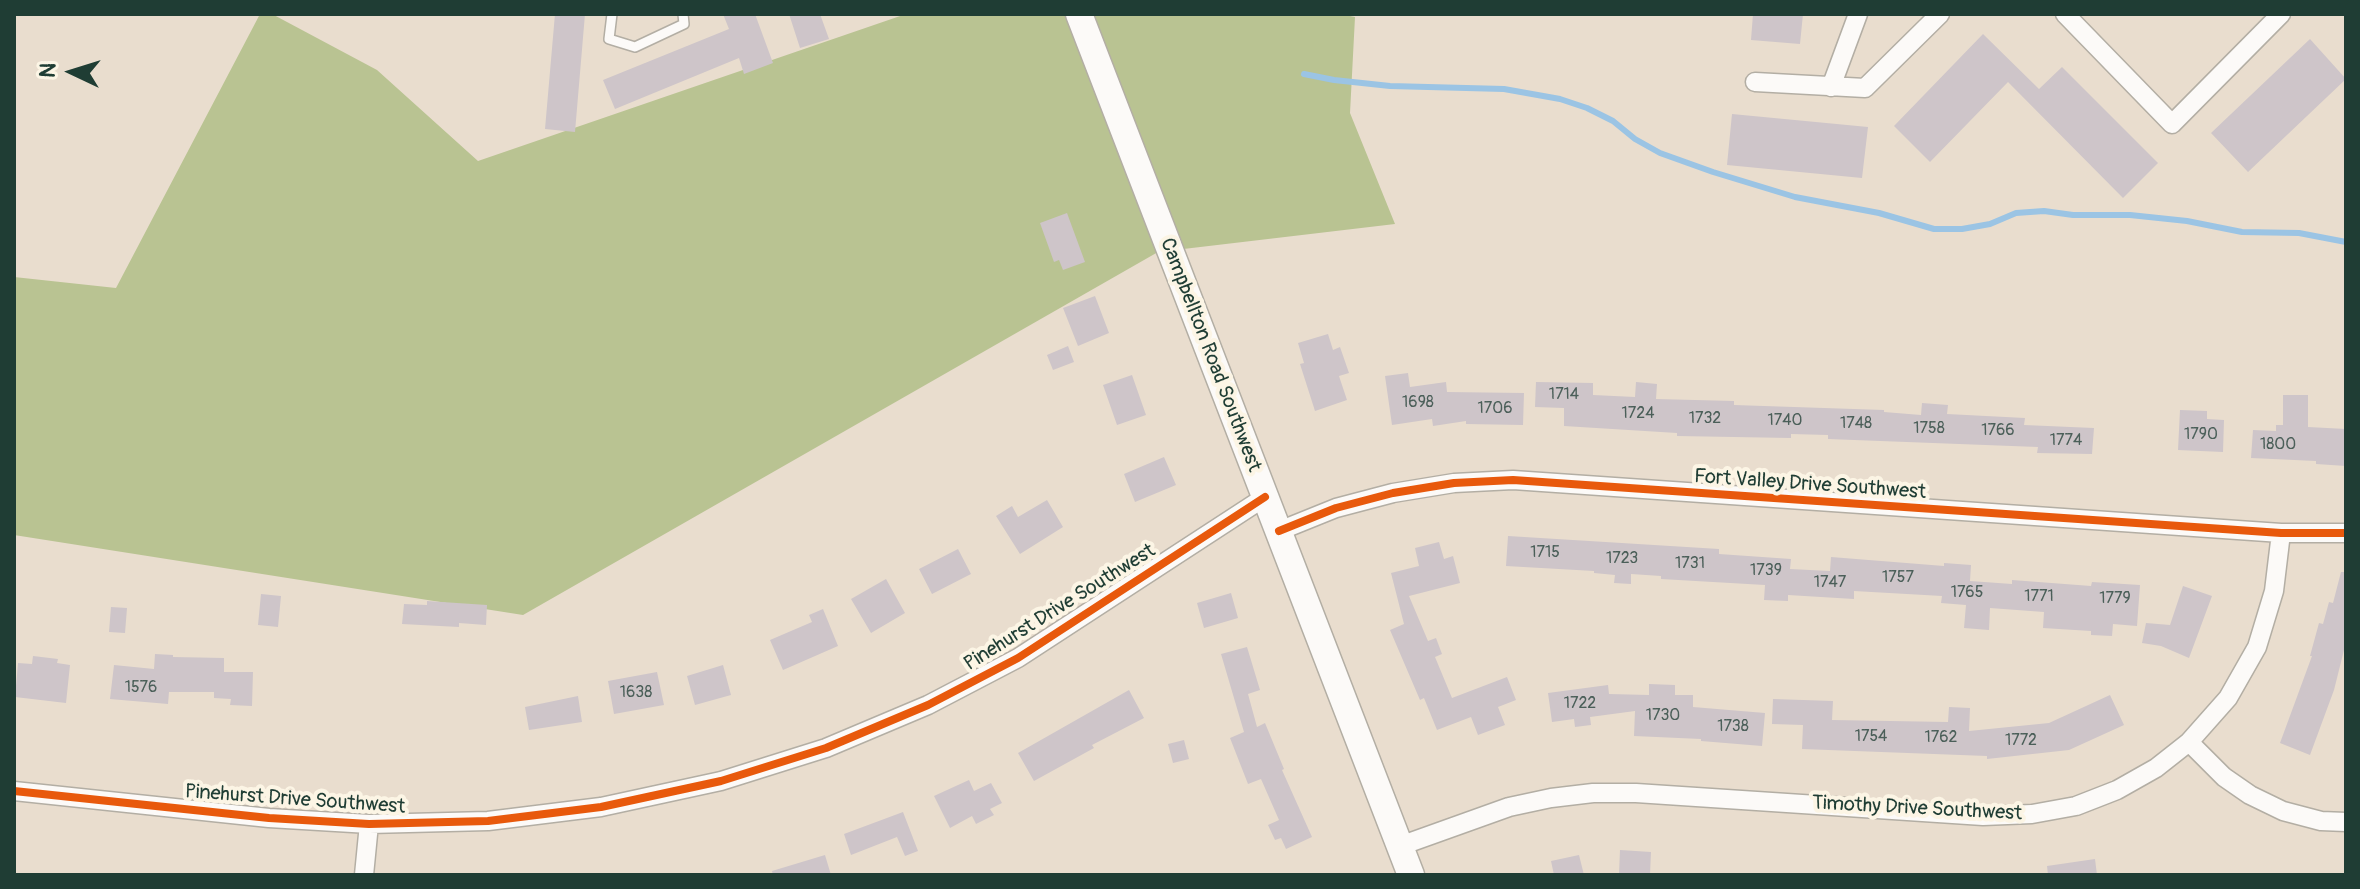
<!DOCTYPE html>
<style>
body{margin:0}
#map{position:relative;width:2360px;height:889px;overflow:hidden;background:#e9ddce;font-family:Pangolin,sans-serif}
canvas{display:block}
.frame{position:absolute;inset:0;border:16px solid #1f3d34;pointer-events:none}
.north{position:absolute;left:32px;top:32px;width:80px;height:80px;-webkit-text-stroke:6px #fcf5e5;paint-order:stroke;rotate:274deg;font-size:22px;font-weight:700;line-height:32px;text-align:center;color:#1f3d34}
.north::after{content:'';display:block;margin:auto;width:28px;height:36px;background:#1f3d34;clip-path:polygon(50% 0,100% 100%,50% 72%,0 100%)}
</style>
<div id="map">
<canvas width="2360" height="889"></canvas>
<div class="frame"></div>
<div class="north">N</div>
</div>
<script>
const g = document.querySelector('canvas').getContext('2d');
g.lineJoin = 'round';
function paint(path, color) {
  g.fillStyle = color;
  g.fill(path, 'evenodd');
}
function toPath(rows) {
  const path = new Path2D();
  for (const r of rows) {
    path.moveTo(r[0], r[1]);
    for (let i = 2; i < r.length; i += 2) path.lineTo(r[i], r[i + 1]);
  }
  return path;
}
function stroke(path, color, width, dash) {
  g.strokeStyle = color;
  g.lineWidth = width;
  g.lineCap = dash ? 'butt' : 'round';
  g.setLineDash(dash || []);
  g.stroke(path);
}
function drawText(font, color, halo, rows, align = 'center') {
  g.font = font + ' Pangolin,sans-serif';
  g.lineWidth = 8;
  g.setLineDash([]);
  g.textBaseline = 'middle';
  g.strokeStyle = halo;
  g.fillStyle = color;
  for (const [text, x, y, turn = 0] of rows) {
    g.save();
    g.translate(x, y);
    g.rotate((+turn || 0) * Math.PI / 180);
    g.textAlign = isNaN(turn) ? turn : align;
    if (halo) g.strokeText(text, 0, 0);
    g.fillText(text, 0, 0);
    g.restore();
  }
}
const forest = toPath([
 [260,14,272,14,377,70,478,161,906,14,1340,14,1355,17,1350,113,1395,224,1158,252,523,615,14,535,14,277,116,288]
]);
const stream = toPath([
 [1304,74,1334,80,1390,86,1504,89,1560,99,1587,108,1613,121,1635,139,1660,153,1713,172,1795,197,1879,213,1934,229,1962,229,1990,224,2016,213,2044,211,2073,215,2130,215,2187,221,2242,232,2299,233,2346,242]
]);
const building = toPath([
 [555,14,585,14,575,132,545,129],
 [723,14,755,14,773,63,744,74,739,58,615,109,603,80,729,29],
 [789,14,820,14,829,39,800,48],
 [1753,14,1803,14,1800,44,1751,40],
 [1983,34,2039,89,2062,67,2158,163,2123,198,2008,82,1930,162,1894,126],
 [2310,39,2346,79,2248,172,2211,133],
 [1732,114,1868,127,1862,178,1727,165],
 [1067,213,1085,262,1063,270,1059,260,1054,262,1040,223],
 [1095,296,1109,333,1078,346,1063,308],
 [1328,334,1333,350,1340,347,1349,373,1339,376,1347,400,1315,411,1300,364,1304,363,1298,343],
 [1068,346,1074,362,1053,370,1047,355],
 [1408,373,1410,387,1446,382,1447,392,1524,393,1523,425,1466,424,1466,421,1433,426,1432,419,1392,425,1385,376],
 [1132,375,1146,415,1117,425,1103,385],
 [1536,382,1593,383,1593,395,1635,397,1636,382,1657,384,1656,399,1734,401,1734,405,1884,410,1884,412,1921,415,1922,403,1948,405,1947,414,2025,418,2024,425,2094,428,2092,454,2037,453,2038,447,1828,439,1828,435,1791,434,1791,438,1677,436,1677,433,1564,426,1564,408,1535,407],
 [2283,395,2308,395,2308,427,2346,429,2346,466,2316,464,2316,461,2251,458,2253,430,2276,431,2276,425,2283,425],
 [2180,410,2207,411,2207,419,2224,420,2223,452,2178,450],
 [1164,457,1176,485,1135,502,1124,474],
 [1047,500,1063,527,1020,554,996,516,1012,506,1018,517],
 [1508,536,1719,549,1719,554,1791,559,1790,569,1830,571,1831,557,1944,566,1944,563,1971,565,1970,581,2012,584,2012,580,2091,586,2092,582,2140,585,2137,626,2113,624,2112,636,2091,635,2091,631,2043,628,2044,612,1990,608,1989,630,1964,628,1966,605,1941,603,1942,596,1854,591,1854,599,1788,595,1788,601,1764,600,1765,585,1661,579,1661,576,1631,574,1631,584,1614,583,1615,575,1594,573,1594,571,1506,566],
 [1439,542,1444,559,1453,556,1460,583,1409,596,1428,641,1436,638,1442,654,1435,657,1452,698,1507,677,1516,700,1498,707,1505,725,1478,735,1471,717,1437,730,1424,698,1420,700,1390,630,1404,624,1391,573,1419,566,1415,548],
 [958,549,971,574,932,594,919,569],
 [2341,572,2346,572,2346,642,2334,690,2310,755,2280,743,2312,656,2310,656,2319,623,2323,624,2329,602,2333,603],
 [886,579,905,613,871,633,851,599],
 [2183,586,2212,596,2189,658,2161,646,2142,643,2146,623,2170,625],
 [1231,593,1238,618,1204,628,1197,603],
 [261,594,281,596,278,627,258,625],
 [427,601,487,605,486,625,459,623,459,627,402,624,404,604,427,605],
 [111,607,127,608,125,633,109,632],
 [823,609,838,646,783,670,770,640,812,622,809,615],
 [1247,647,1260,690,1248,694,1257,727,1265,723,1284,769,1282,770,1312,837,1286,849,1281,838,1275,840,1268,825,1279,820,1261,779,1248,784,1230,738,1244,732,1221,654],
 [155,654,173,655,173,657,224,658,224,672,253,672,252,706,230,705,231,699,214,698,214,692,169,692,168,704,110,699,114,665,154,669],
 [33,656,58,659,57,663,70,665,66,703,15,697,18,663,32,664],
 [723,665,731,695,695,705,687,676],
 [657,672,664,705,614,714,608,681],
 [1649,684,1675,685,1675,695,1693,695,1693,707,1765,713,1762,746,1701,741,1701,739,1634,736,1635,711,1590,717,1591,725,1575,727,1574,719,1552,722,1548,693,1608,685,1609,694,1649,695],
 [1129,690,1144,718,1092,745,1094,748,1034,781,1018,753],
 [2110,695,2124,725,2069,750,1987,759,1987,756,1802,749,1803,725,1772,724,1773,699,1833,701,1832,720,1948,722,1949,707,1970,708,1969,731,2049,723],
 [578,696,582,722,529,730,525,707],
 [1184,740,1189,759,1173,763,1168,744],
 [969,780,974,791,991,783,1002,803,990,809,994,815,976,824,972,816,950,828,934,796],
 [903,812,918,851,905,856,897,837,851,855,844,834],
 [1620,850,1651,852,1650,875,1619,875],
 [825,855,831,875,773,875,772,871],
 [1579,855,1584,875,1554,875,1551,861],
 [2095,859,2097,875,2048,875,2047,866]
]);
const service = toPath([
 [612,14,609,39,635,47,684,24,683,14]
]);
const minor = toPath([
 [2065,14,2172,124,2281,14],
 [1755,82,1865,88,1940,14],
 [1831,87,1858,14],
 [1279,531,1336,508,1393,493,1454,483,1513,480,2281,533,2346,533],
 [2189,742,2224,777,2250,795,2283,811,2321,821,2346,822],
 [14,791,269,818,369,824,488,821,601,807,721,781,826,748,928,705,1018,658,1265,497],
 [1400,846,1509,807,1551,798,1593,793,1636,793,1983,816,2032,814,2076,806,2117,790,2156,768,2189,742,2228,698,2257,647,2274,591,2281,533],
 [364,875,369,824]
]);
const secondary = toPath([
 [1079,14,1411,875]
]);
const cycleway = toPath([
 [1279,531,1336,508,1393,493,1454,483,1513,480,2281,533,2346,533],
 [14,791,269,818,369,824,488,821,601,807,721,781,826,748,928,705,1018,658,1265,497]
]);
const numberNames = [
 ["1714",1564,395],
 ["1698",1418,403],
 ["1706",1495,409],
 ["1724",1638,414],
 ["1732",1705,419],
 ["1740",1785,421],
 ["1748",1856,424],
 ["1758",1929,429],
 ["1766",1998,431],
 ["1790",2201,435],
 ["1774",2066,441],
 ["1800",2278,445],
 ["1715",1545,553],
 ["1723",1622,559],
 ["1731",1690,564],
 ["1739",1766,571],
 ["1757",1898,578],
 ["1747",1830,583],
 ["1765",1967,593],
 ["1771",2039,597],
 ["1779",2115,599],
 ["1576",141,688],
 ["1638",636,693],
 ["1722",1580,704],
 ["1730",1663,716],
 ["1738",1733,727],
 ["1754",1871,737],
 ["1762",1941,738],
 ["1772",2021,741]
];
const streetNames = [
 ["Campbellton Road Southwest",1210,355,69],
 ["Fort Valley Drive Southwest",1810,485,4],
 ["Pinehurst Drive Southwest",1060,608,-32],
 ["Pinehurst Drive Southwest",295,800,4],
 ["Timothy Drive Southwest",1917,809,3]
];
paint(forest, '#b9c392');
stroke(stream, '#9bc4e4', 6);
paint(building, '#cec5c9');
stroke(service, '#b3aea4', 12);
stroke(minor, '#b3aea4', 21);
stroke(secondary, '#b3aea4', 29);
stroke(service, '#fcfaf8', 9);
stroke(minor, '#fcfaf8', 18);
stroke(secondary, '#fcfaf8', 26);
stroke(cycleway, '#e8590c', 8);
drawText('16px', '#4b5f59', null, numberNames);
drawText('20px', '#1f3d34', '#fcf5e5', streetNames);
</script>
